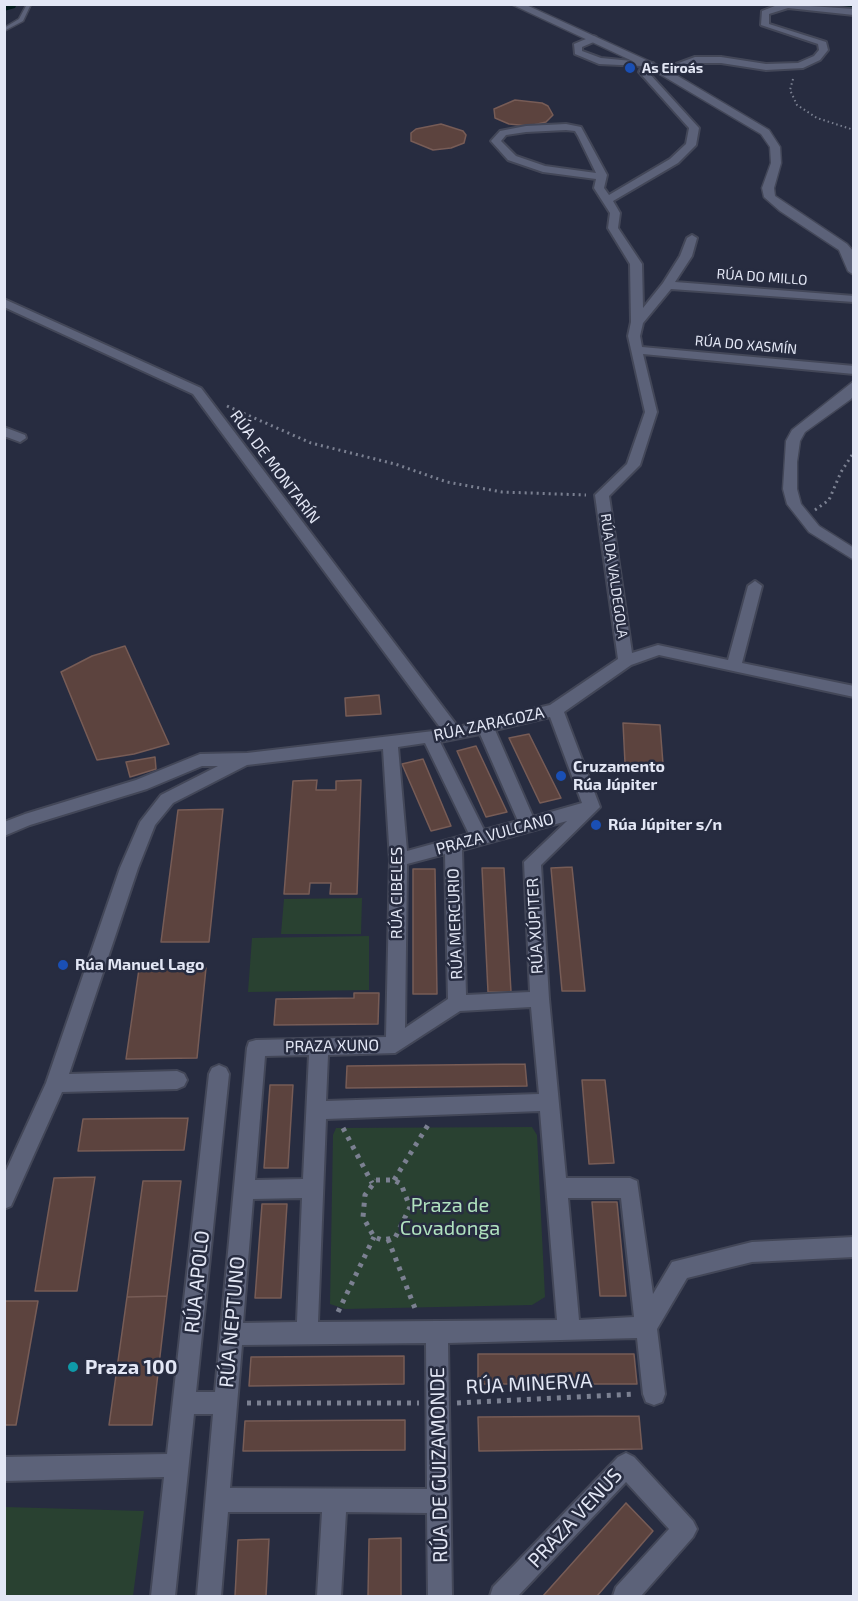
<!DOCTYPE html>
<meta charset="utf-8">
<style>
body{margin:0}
#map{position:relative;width:858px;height:1601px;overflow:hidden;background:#272c40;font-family:"Exo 2",sans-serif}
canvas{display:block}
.frame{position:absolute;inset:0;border:6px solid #e3e7f5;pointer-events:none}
</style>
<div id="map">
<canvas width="858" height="1601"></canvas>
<div class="frame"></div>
</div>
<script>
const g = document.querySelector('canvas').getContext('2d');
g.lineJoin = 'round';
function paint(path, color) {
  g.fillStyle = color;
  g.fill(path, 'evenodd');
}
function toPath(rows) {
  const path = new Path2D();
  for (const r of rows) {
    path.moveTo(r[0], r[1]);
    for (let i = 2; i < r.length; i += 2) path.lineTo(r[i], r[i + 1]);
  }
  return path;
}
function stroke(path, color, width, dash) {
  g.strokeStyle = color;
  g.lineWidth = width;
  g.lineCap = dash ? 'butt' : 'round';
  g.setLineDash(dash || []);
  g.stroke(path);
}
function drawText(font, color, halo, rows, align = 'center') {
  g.font = font + ' "Exo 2",sans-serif';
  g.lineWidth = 5;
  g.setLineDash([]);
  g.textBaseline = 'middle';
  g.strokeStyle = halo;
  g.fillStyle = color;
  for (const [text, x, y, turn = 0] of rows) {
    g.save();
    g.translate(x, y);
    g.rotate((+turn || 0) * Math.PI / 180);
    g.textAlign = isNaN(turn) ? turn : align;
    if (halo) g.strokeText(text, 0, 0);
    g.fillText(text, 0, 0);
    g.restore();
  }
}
const green = toPath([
 [362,898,361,934,281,934,284,899],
 [369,936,369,990,248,992,252,938],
 [532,1127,537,1135,545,1297,532,1305,345,1309,330,1304,333,1135,336,1128],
 [5,1507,144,1511,133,1596,5,1596]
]);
const stream = toPath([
 [843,4,854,6]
]);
const river = toPath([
 [4,4,17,4,15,8,4,11,4,4]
]);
const building = toPath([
 [515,100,542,103,548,106,553,115,546,122,529,126,509,124,495,118,494,109,515,100],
 [441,124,463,131,466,135,464,143,451,148,433,150,411,141,411,133,416,129,441,124],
 [125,646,169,744,134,754,97,760,61,672,92,656,125,646],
 [379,695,381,714,346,716,345,698,379,695],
 [623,723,660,725,663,764,625,763,623,723],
 [529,734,561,798,540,803,509,738,529,734],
 [476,746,507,812,486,817,457,751,476,746],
 [155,757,156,769,130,777,126,762,155,757],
 [423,759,451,826,431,831,402,764,423,759],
 [317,780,316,790,336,790,336,781,361,780,357,894,330,894,331,883,310,883,309,894,284,894,293,781,317,780],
 [223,809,209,942,161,942,178,810,223,809],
 [572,867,585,991,562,991,551,868,572,867],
 [482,868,504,868,511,992,488,992,482,868],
 [413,869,435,869,437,994,413,994,413,869],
 [206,968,197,1058,126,1059,139,969,206,968],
 [354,993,379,993,378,1024,274,1025,276,999,354,998,354,993],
 [525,1064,527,1086,346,1088,347,1066,525,1064],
 [582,1080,605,1080,614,1163,589,1164,582,1080],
 [270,1085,293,1085,288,1168,264,1168,270,1085],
 [188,1118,184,1150,78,1151,83,1119,188,1118],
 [95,1177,77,1291,35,1291,54,1178,95,1177],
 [143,1181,181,1181,167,1296,127,1297,143,1181],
 [592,1202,617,1202,626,1296,600,1296,592,1202],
 [262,1204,287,1204,281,1298,255,1298,262,1204],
 [167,1296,152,1425,109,1425,127,1297,167,1296],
 [4,1301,38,1301,16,1425,4,1425,4,1301],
 [478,1354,634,1354,637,1384,478,1384,478,1354],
 [404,1356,404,1384,249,1386,251,1357,404,1356],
 [639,1416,642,1449,479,1451,478,1417,639,1416],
 [405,1420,405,1450,243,1451,245,1421,405,1420],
 [626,1503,653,1531,597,1596,543,1596,626,1503],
 [401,1538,401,1596,368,1596,369,1539,401,1538],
 [269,1539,266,1596,235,1596,238,1540,269,1539]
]);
const pathFar2 = toPath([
 [793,79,790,90,797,105,817,118,854,130]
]);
const pathFar1 = toPath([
 [227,406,311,443,395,464,447,482,502,492,586,495],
 [815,510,829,500,841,472,854,452]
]);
const path = toPath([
 [343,1128,372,1183],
 [376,1180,394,1180,401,1184,410,1207,395,1238,382,1240,374,1237,363,1217,365,1195,376,1180],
 [394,1180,428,1125],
 [410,1207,439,1208],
 [388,1239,416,1311],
 [338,1312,374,1237],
 [247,1403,419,1403],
 [457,1403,635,1394]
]);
const lane = toPath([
 [27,4,31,4,23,21,4,31,4,28,19,19,27,4]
]);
const street = toPath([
 [780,4,854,9,854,15,788,8,769,14,769,24,826,42,828,50,820,60,803,68,766,70,721,63,696,63,662,74,657,71,695,57,721,57,766,64,798,63,814,56,819,50,818,44,761,25,762,11,780,4],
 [593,36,596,37,596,41,582,47,582,51,601,58,653,63,653,67,647,71,699,128,696,145,678,163,613,201,620,213,618,228,642,264,643,308,663,283,680,256,687,238,692,235,697,238,692,256,675,282,854,296,854,302,671,289,643,323,640,336,642,347,854,366,854,374,643,354,657,412,640,465,609,496,632,653,658,645,728,660,748,586,755,581,762,586,742,663,854,686,854,697,659,655,631,665,564,712,600,807,541,865,549,999,566,1178,630,1178,637,1181,653,1294,672,1262,752,1242,854,1237,854,1257,752,1262,687,1278,657,1329,665,1394,662,1402,654,1405,646,1402,643,1394,637,1338,448,1343,452,1596,428,1596,427,1513,346,1512,341,1596,317,1596,322,1512,228,1512,221,1596,197,1596,213,1414,194,1414,175,1596,151,1596,164,1477,4,1481,4,1457,167,1454,209,1074,212,1068,219,1065,226,1068,229,1074,196,1392,215,1392,247,1048,249,1042,256,1040,386,1037,390,860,383,749,247,765,173,803,155,825,138,868,69,1074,177,1071,184,1074,187,1080,184,1086,177,1089,62,1092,11,1206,4,1209,4,1175,46,1083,120,868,140,822,161,795,218,766,202,766,147,789,30,825,4,836,4,822,25,814,136,780,200,754,247,753,442,730,193,394,4,307,4,299,201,388,458,727,550,705,618,659,595,495,627,464,645,412,628,336,631,322,630,264,608,228,610,213,594,188,596,179,543,172,508,160,491,141,500,131,526,126,566,124,581,127,607,175,604,188,609,195,670,159,686,144,689,128,639,72,642,66,599,64,575,54,574,44,593,36],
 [566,130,575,131,578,136,596,173,545,166,516,156,501,141,506,135,526,132,566,130],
 [550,717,582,803,533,817,495,730,550,717],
 [480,734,518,821,484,830,440,742,480,734],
 [425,743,469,834,407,851,398,747,425,743],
 [567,821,524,862,530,992,466,995,462,850,567,821],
 [445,854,448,999,405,1028,407,864,445,854],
 [531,1007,539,1094,326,1101,328,1055,395,1053,460,1011,531,1007],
 [309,1055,303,1179,255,1180,265,1056,309,1055],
 [540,1111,557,1320,318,1322,326,1119,540,1111],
 [302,1198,297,1322,243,1323,253,1199,302,1198],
 [568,1198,621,1198,634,1317,579,1320,568,1198],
 [426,1343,427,1489,230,1488,242,1345,426,1343],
 [4,427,25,435,26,438,20,442,4,436,4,427],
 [626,1453,634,1457,693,1521,697,1529,693,1537,641,1596,613,1596,616,1587,669,1529,626,1482,518,1596,490,1596,493,1587,618,1457,626,1453]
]);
const secondary = toPath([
 [511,4,524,4,666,69,769,130,780,147,781,163,774,188,775,196,847,244,854,252,854,275,848,271,839,250,780,211,764,197,762,188,771,163,770,147,761,134,658,73,511,4],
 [854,381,854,395,851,399,805,432,800,441,797,462,797,489,801,504,819,526,854,548,854,560,809,532,787,504,783,489,786,441,792,430,854,381]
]);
const markers = [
 [630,68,6,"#1a4fb4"],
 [561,776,6,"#1a4fb4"],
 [596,825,6,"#1a4fb4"],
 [63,965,6,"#1a4fb4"],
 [73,1367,6,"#0f9aa8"]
];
const farPoinames = [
 ["As Eiroás",642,68]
];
const farStreetnames = [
 ["RÚA DO MILLO",762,277,4],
 ["RÚA DO XASMÍN",746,345,5],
 ["RÚA DA VALDEGOLA",614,576,82]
];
const streetNames = [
 ["RÚA DE MONTARÍN",275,467,53],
 ["RÚA ZARAGOZA",489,724,-12],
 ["PRAZA VULCANO",495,834,-15],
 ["RÚA CIBELES",397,893,-90],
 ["RÚA MERCURIO",455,924,-92],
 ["RÚA XÚPITER",535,926,-93],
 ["PRAZA XUNO",332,1046,-1]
];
const poiNames = [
 ["Cruzamento",573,767],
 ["Rúa Júpiter",573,785],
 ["Rúa Júpiter s/n",608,825],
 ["Rúa Manuel Lago",75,965]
];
const nearParknames = [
 ["Praza de",450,1205],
 ["Covadonga",450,1228]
];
const nearStreetnames = [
 ["RÚA APOLO",197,1282,-84],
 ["RÚA NEPTUNO",232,1322,-85],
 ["RÚA MINERVA",529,1384,-3],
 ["RÚA DE GUIZAMONDE",439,1465,-91],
 ["PRAZA VENUS",575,1518,-47]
];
const nearPoinames = [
 ["Praza 100",85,1367]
];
paint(green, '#294131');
stroke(stream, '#011b1b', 4);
paint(river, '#011b1b');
paint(building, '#5c433e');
stroke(building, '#775c56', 1.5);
stroke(lane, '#434758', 3);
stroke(street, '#434758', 4);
stroke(secondary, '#434758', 3);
stroke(pathFar2, '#7b8091', 2, [1.5, 3]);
stroke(pathFar1, '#7b8091', 3, [2, 4]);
stroke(path, '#7b8091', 5, [4, 6]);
paint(lane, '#5c6279');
paint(street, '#5c6279');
paint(secondary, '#5c6279');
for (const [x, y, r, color] of markers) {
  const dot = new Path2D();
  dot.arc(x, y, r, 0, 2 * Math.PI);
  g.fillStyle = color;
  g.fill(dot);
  stroke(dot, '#272c40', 2);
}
drawText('bold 14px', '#e3e7f5', '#272c40', farPoinames, 'left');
drawText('14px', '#e3e7f5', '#272c40', farStreetnames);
drawText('16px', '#e3e7f5', '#272c40', streetNames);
drawText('bold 16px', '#e3e7f5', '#272c40', poiNames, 'left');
drawText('20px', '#b0e2bf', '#272c40', nearParknames);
drawText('20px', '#e3e7f5', '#272c40', nearStreetnames);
drawText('bold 20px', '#e3e7f5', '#272c40', nearPoinames, 'left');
</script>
